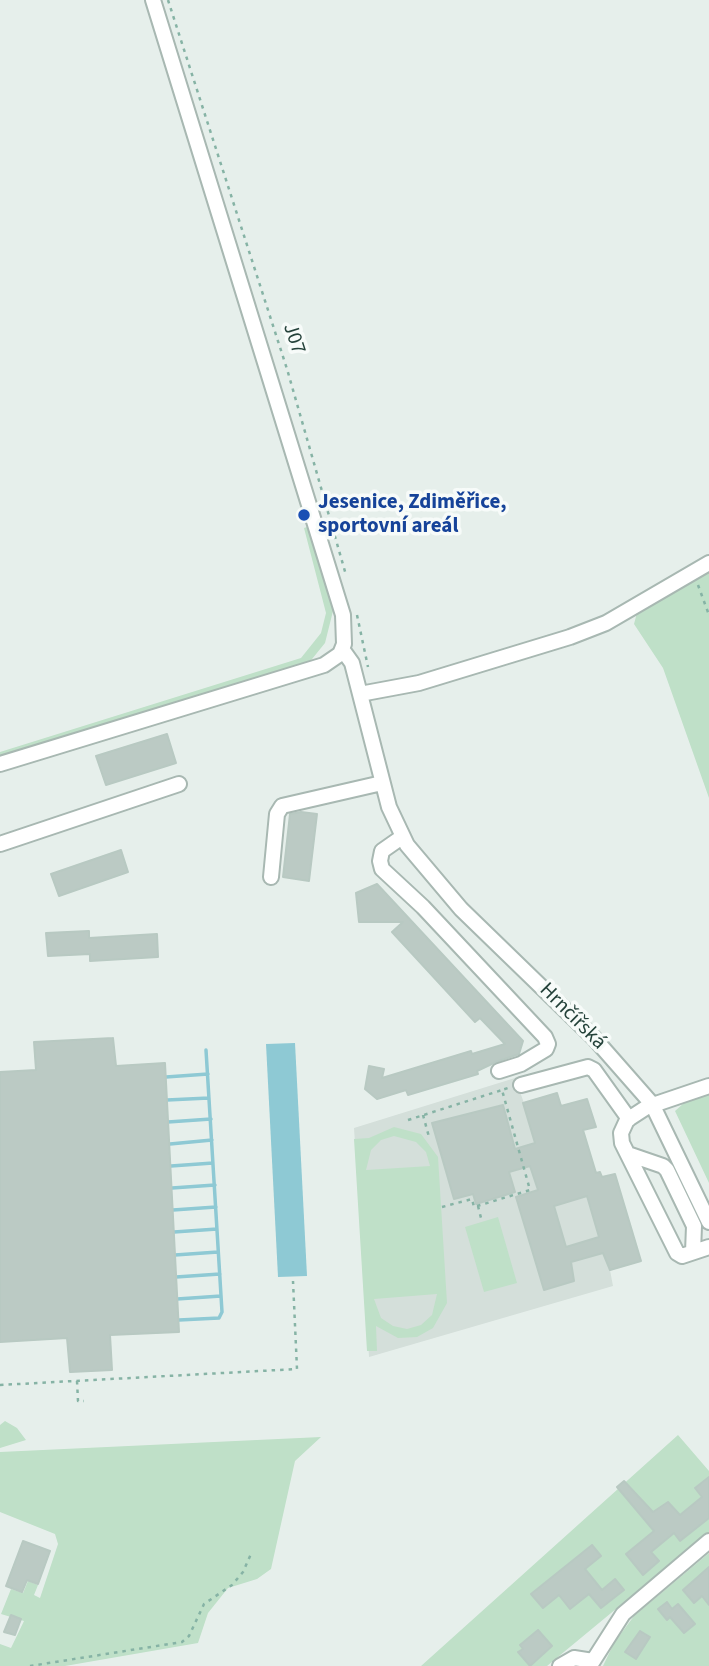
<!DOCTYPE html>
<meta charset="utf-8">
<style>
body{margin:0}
canvas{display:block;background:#e6efeb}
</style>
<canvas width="709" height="1666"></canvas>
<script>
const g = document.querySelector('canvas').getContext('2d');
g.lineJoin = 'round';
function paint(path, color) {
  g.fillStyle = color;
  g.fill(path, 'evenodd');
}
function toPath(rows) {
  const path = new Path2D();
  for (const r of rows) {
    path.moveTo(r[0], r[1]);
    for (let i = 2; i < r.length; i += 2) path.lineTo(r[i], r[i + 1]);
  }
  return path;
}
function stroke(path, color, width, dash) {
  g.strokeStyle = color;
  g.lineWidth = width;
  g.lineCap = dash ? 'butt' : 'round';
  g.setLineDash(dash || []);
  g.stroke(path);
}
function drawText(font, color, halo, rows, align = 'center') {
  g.font = font + ' "Source Sans 3",sans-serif';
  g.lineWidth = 7;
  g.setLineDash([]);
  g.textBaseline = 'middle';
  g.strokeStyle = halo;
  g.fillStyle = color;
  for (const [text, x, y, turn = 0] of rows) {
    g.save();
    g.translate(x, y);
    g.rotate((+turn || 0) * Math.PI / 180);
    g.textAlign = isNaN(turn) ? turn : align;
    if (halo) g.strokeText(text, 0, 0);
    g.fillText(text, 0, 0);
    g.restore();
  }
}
const built = toPath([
 [515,1078,524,1103,557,1093,561,1106,587,1099,596,1127,568,1134,592,1174,600,1172,602,1177,615,1174,641,1261,610,1270,613,1286,369,1357,354,1128]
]);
const green = toPath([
 [310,526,334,607,325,643,308,664,0,758,0,752,301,658,321,633,326,613,304,528],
 [709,571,709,798,663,668,634,624,638,609],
 [709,1092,709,1183,675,1111,684,1103,683,1100],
 [394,1127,421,1134,438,1157,447,1303,433,1328,417,1337,398,1338,376,1326,377,1351,367,1351,354,1139,369,1138],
 [394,1136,416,1142,426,1152,430,1166,366,1170,371,1150,381,1140],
 [437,1294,432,1315,421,1325,407,1329,393,1326,381,1318,374,1299],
 [498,1217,517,1283,484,1292,465,1227],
 [5,1421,17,1428,26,1440,0,1448,0,1425],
 [678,1435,709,1471,709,1532,547,1666,421,1666],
 [321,1437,295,1461,271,1569,257,1579,228,1588,208,1613,198,1643,65,1666,0,1666,0,1644,11,1648,24,1621,1,1614,11,1589,23,1593,28,1581,38,1585,34,1595,40,1598,58,1544,55,1534,0,1512,0,1452],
 [709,1553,709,1666,603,1666,614,1643,634,1616]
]);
const water = toPath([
 [295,1043,307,1276,278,1277,266,1044]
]);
const stream = toPath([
 [166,1077,208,1074],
 [167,1100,209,1098],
 [168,1122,211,1119],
 [170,1144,212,1140],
 [171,1166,213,1163],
 [172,1188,215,1185],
 [173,1210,216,1207],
 [174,1232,217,1229],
 [175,1255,218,1252],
 [176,1277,220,1274],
 [177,1299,221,1296],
 [179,1320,219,1318,222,1312,206,1050]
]);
const building = toPath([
 [167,734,176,763,106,785,96,756,167,734],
 [301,812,317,814,309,881,283,877,290,814,301,812],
 [121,850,128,872,59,896,51,874,121,850],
 [377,884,523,1041,519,1054,496,1062,477,1071,478,1074,408,1095,406,1090,377,1099,365,1089,369,1066,384,1069,382,1078,471,1051,472,1054,505,1044,480,1018,475,1022,392,932,403,922,359,922,356,893,377,884],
 [89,931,89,938,157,934,158,957,90,961,90,954,48,956,46,933,89,931],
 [113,1038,116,1066,165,1063,179,1332,110,1335,112,1370,70,1372,67,1338,0,1342,0,1072,36,1070,34,1042,113,1038],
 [557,1093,561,1106,587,1099,596,1127,583,1130,596,1173,600,1172,602,1177,615,1174,641,1261,610,1270,603,1253,571,1262,574,1281,544,1290,516,1197,538,1190,530,1166,509,1172,515,1192,476,1204,473,1194,454,1199,432,1123,503,1105,515,1149,535,1143,523,1103,557,1093],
 [587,1196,599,1237,566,1247,554,1206,587,1196],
 [709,1477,709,1518,680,1541,674,1533,651,1552,659,1561,643,1575,626,1554,654,1531,617,1487,624,1481,653,1512,668,1502,680,1515,702,1497,695,1488,709,1477],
 [23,1541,50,1551,38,1584,27,1580,22,1592,6,1586,23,1541],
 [592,1545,601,1556,585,1569,602,1590,615,1579,624,1590,601,1608,589,1594,570,1609,559,1595,543,1608,531,1594,592,1545],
 [709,1567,709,1605,702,1596,694,1603,683,1590,709,1567],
 [667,1602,672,1609,678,1604,695,1624,684,1633,670,1617,667,1620,658,1609,667,1602],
 [11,1615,21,1619,15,1635,4,1632,11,1615],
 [538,1630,552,1646,530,1666,518,1652,523,1649,520,1645,538,1630],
 [640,1631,650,1637,636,1659,625,1652,640,1631]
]);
const path = toPath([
 [168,0,287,369,346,575],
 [698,585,709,615],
 [357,615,368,667],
 [423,1115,429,1137],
 [408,1120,502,1090],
 [478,1206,482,1222],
 [442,1207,472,1199,474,1207,530,1190,502,1090,508,1088],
 [77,1381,78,1401,84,1401],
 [0,1385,297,1369,293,1281],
 [30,1666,182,1642,189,1636,204,1604,232,1585,243,1572,251,1554]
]);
const minor = toPath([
 [342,649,352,663,389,807,407,845,461,909,594,1038,652,1104,709,1222],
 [360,694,419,683,570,637,606,623,709,563],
 [0,764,324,665,340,654,344,644,343,615,153,0],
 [402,837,382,851,380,861,382,869,423,907,545,1037,548,1044,546,1049,521,1064,499,1071],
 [0,844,179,784],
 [271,877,277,814,282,806,382,783],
 [521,1085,588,1067,594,1070,629,1119],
 [709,1086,647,1107,627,1120,621,1133,622,1143,677,1253,682,1256,709,1247],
 [628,1154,663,1166,667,1170,694,1226,693,1252],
 [560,1666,574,1658,593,1661,623,1614,709,1541]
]);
const markers = [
 [304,515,7,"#1a4fb4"]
];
const streetNames = [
 ["J07",293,339,72],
 ["Hrnčířská",572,1017,45]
];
const transitNames = [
 ["Jesenice, Zdiměřice,",318,503],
 ["sportovní areál",318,527]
];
paint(built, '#d4dfda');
paint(green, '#bfe0c8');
paint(water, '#8ec9d4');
stroke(stream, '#8ec9d4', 3.5);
paint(building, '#bbcac4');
stroke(building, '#b8c9c2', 2);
stroke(minor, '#a8b8b2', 18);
stroke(path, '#86b3a5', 2.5, [3.5, 5]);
stroke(minor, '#fff', 14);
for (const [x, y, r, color] of markers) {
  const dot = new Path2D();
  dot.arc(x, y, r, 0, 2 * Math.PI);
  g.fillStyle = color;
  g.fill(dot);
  stroke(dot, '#f7fbf9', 2.5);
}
drawText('21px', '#24423a', '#f7fbf9', streetNames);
drawText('bold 21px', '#164399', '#f7fbf9', transitNames, 'left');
</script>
